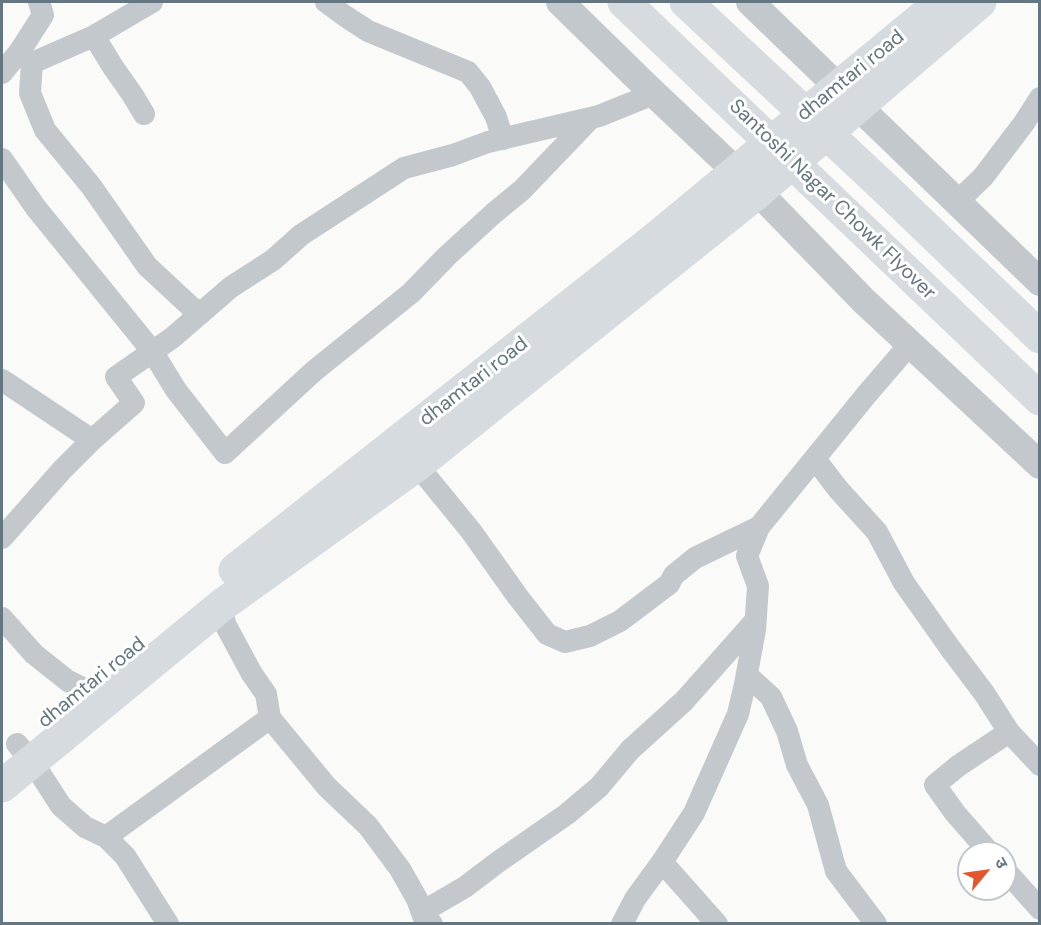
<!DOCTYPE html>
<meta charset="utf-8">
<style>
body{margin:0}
#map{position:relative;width:1041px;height:925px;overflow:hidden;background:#fafaf8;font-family:"DM Sans","Noto Sans Devanagari",sans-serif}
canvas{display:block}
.frame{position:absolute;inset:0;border:3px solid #657683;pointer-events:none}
.north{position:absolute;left:957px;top:841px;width:60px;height:60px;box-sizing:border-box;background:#fff;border:2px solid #c1c8cd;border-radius:50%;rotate:61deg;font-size:16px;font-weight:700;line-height:24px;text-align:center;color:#657683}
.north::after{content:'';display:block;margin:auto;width:21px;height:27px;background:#e4572e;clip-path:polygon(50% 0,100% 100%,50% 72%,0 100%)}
</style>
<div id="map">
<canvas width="1041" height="925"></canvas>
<div class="frame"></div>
<div class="north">उ</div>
</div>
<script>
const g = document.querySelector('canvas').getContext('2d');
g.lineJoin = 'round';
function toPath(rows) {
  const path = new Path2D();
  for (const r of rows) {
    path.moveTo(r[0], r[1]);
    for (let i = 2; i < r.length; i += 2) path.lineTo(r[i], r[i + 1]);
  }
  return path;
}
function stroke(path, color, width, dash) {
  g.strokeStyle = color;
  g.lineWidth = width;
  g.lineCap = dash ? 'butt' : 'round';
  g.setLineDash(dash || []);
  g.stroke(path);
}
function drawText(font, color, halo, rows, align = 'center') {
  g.font = font + ' "DM Sans",sans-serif';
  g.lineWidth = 6;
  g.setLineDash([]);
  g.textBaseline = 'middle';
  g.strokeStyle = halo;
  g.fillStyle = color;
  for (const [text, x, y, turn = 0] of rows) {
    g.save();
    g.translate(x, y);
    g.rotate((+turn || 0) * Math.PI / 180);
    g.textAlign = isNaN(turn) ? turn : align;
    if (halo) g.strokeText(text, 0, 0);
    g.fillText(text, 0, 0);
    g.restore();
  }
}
const minor = toPath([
 [152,2,94,36,32,63,30,93,45,130,91,186,147,266,191,307,201,313],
 [326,2,345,16,368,31,468,72,480,87,496,117,503,139],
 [94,36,113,67,132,94,144,114],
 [2,73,20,51,43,15,39,2],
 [2,159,36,208,152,351,176,390,225,453,314,371,411,293,447,256,494,213,522,190,591,118],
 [957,202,983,177,1024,123,1040,98],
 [2,380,92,440],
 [815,459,838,489,877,532,904,583,950,648,984,693,1009,732,1040,765],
 [417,465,471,531,518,597,547,634,565,642,590,636,620,621,669,584,674,575,695,558,759,527],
 [2,538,62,470,92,440,134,403,116,377,172,338,231,287,273,260,301,235,404,168,453,155,488,142,599,116,646,97,653,93],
 [222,605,225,624,252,674,266,694,270,718,327,787,368,826,400,869,417,899,426,924],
 [2,618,34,654,68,681,107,700],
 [747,675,771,697,787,731,797,765,818,805,836,871,876,924],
 [17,744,32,761,61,806,85,827,106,837,125,856,168,924],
 [106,837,270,718],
 [990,853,955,813,935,785,958,766,1009,732],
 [662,862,717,924],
 [1005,870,1040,909],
 [432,924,422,912,465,887,498,862,567,814,599,787,630,750,684,701,755,621],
 [622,924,635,899,662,862,694,813,738,714,745,684,755,630,758,586,747,556,759,527,867,394,910,344]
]);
const tertiary = toPath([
 [560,2,646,86,758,192,864,301,1040,465],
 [750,2,1040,282]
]);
const secondary = toPath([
 [235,570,656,238,941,2],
 [2,786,222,605,417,465,758,192,980,2]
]);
const trunk = toPath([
 [624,2,1040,399],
 [686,2,887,190,1040,337]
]);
const streetNames = [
 ["dhamtari road",851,76,-39],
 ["Santoshi Nagar Chowk Flyover",832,200,44],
 ["dhamtari road",474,382,-38],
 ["dhamtari road",92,683,-39]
];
stroke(minor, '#c3c8cc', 22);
stroke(tertiary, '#c3c8cc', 28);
stroke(secondary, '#d6dbdf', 33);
stroke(trunk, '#d6dbdf', 33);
drawText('20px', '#657683', '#fff', streetNames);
</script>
